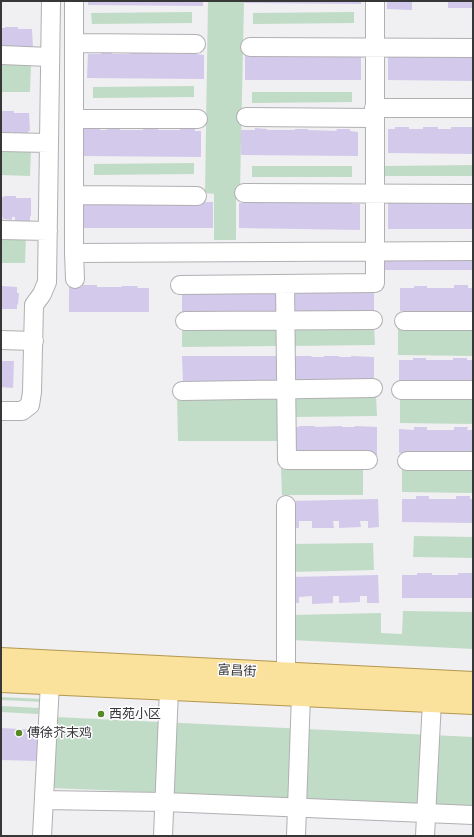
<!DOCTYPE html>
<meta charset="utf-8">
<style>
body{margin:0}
#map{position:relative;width:474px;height:837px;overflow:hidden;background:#f0eff2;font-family:Montserrat,sans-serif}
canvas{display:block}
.frame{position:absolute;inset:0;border:2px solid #373738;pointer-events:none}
</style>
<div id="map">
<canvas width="474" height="837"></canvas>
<div class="frame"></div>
</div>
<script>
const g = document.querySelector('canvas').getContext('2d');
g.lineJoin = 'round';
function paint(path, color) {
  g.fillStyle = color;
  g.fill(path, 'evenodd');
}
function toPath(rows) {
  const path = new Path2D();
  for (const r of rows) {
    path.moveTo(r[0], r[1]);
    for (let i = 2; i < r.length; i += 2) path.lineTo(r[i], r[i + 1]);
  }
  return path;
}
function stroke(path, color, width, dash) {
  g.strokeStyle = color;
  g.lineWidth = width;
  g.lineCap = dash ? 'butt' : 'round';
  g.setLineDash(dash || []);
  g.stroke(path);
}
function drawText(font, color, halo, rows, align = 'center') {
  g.font = font + ' Montserrat,"Noto Sans SC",sans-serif';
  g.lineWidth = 3;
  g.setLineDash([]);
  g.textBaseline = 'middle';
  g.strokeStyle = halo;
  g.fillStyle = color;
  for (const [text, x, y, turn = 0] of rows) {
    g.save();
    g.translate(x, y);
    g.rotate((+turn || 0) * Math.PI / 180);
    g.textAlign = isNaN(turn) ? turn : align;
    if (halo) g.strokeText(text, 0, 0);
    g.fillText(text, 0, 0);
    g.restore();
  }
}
const green = toPath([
 [208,1,244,1,240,190,236,190,236,240,214,240,214,194,205,193],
 [192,12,192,23,92,24,91,13],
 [354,12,354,23,253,24,253,13],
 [1,65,31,65,30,92,1,92],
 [194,86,194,97,93,98,93,87],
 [252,92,352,92,352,102,252,103],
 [1,148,31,149,30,176,1,175],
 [194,163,194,174,94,175,94,164],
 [473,165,473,176,385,176,385,166],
 [252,166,352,166,352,177,252,177],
 [1,235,26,236,25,263,1,263],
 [374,324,375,345,291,346,291,325],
 [277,325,277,346,182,347,182,326],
 [398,327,473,328,473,356,398,355],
 [177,395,279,396,279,441,178,441],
 [376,395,377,416,293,417,293,396],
 [400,395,473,396,473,424,400,423],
 [402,465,473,465,473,493,402,492],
 [281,468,363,468,363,495,282,495],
 [414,536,473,537,473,558,413,557],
 [373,543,374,570,291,572,290,544],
 [403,611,473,612,473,649,291,640,291,615,381,613,381,633,402,634],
 [1,697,43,699,43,702,1,700],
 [1,706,39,708,38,714,1,712],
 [56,717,473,737,473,806,52,788]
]);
const building = toPath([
 [88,1,203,1,203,6,88,5],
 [244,1,361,1,361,4,244,3],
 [387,1,412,1,412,10,387,9],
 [448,1,473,1,473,8,448,8],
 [5,27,18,27,18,29,32,29,33,47,32,46,31,53,1,47,1,28,5,28],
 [101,52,112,52,112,54,129,54,129,52,162,52,162,53,182,54,182,52,196,52,196,54,204,55,204,79,87,78,88,54,101,54],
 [245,54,361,56,361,80,245,80],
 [473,54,473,81,388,80,388,56],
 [2,111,14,111,14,113,29,113,30,131,28,131,28,138,13,137,13,132,10,132,10,135,1,134,1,112,2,112],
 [395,127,409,127,409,129,423,129,423,127,438,127,438,129,451,129,451,127,473,127,473,154,388,153,388,129,395,129],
 [87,128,100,128,100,130,107,130,107,128,120,128,120,130,143,130,143,128,158,128,158,130,180,130,180,128,195,128,195,131,201,131,201,157,83,156,84,129,87,129],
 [255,128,267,129,267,130,295,130,295,129,308,129,308,130,337,131,336,129,350,129,350,131,358,132,358,156,241,155,241,130,255,130],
 [4,196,16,196,16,198,31,198,31,216,30,216,30,223,15,222,15,217,12,217,12,220,2,219,3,217,1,217,1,197,4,197],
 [204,200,204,202,213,202,213,228,82,228,82,201],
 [246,201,264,201,264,203,287,203,287,201,308,201,308,203,333,203,333,201,352,201,352,204,360,204,360,230,239,228,239,203,246,203],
 [388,202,473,202,473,229,388,229],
 [473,258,473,270,383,270,383,259],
 [82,285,97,285,97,287,122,287,122,286,138,286,137,288,149,288,149,312,69,312,69,287,82,287],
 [454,285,468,285,468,288,473,288,473,312,400,311,400,288,414,288,414,286,427,286,427,288,454,288],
 [1,286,17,287,17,293,19,293,18,305,17,304,17,309,1,309],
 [182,288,278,288,279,316,182,316],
 [374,288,374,316,291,316,291,289],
 [182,356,279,356,279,384,183,384],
 [296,356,311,356,312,357,324,357,324,356,339,356,339,357,351,357,351,356,374,357,374,385,290,385,290,357,296,357],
 [413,358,426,358,426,360,453,360,453,358,467,358,467,360,473,360,473,384,399,384,399,360,413,360],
 [1,361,14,361,13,388,1,387],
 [299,426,315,426,315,427,342,426,342,427,355,427,355,426,377,427,377,455,294,455,294,427,299,427],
 [414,427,427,427,427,430,454,430,454,427,468,427,467,430,473,430,473,453,399,453,399,429,414,430],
 [416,496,429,496,429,499,456,499,456,496,470,496,470,499,473,499,473,523,402,522,402,499,416,499],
 [378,499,379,527,368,528,368,521,360,521,361,527,339,528,339,521,333,521,334,528,312,528,312,521,299,521,299,528,291,528,290,501],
 [417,573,432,573,432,575,458,575,458,573,473,573,473,598,402,598,402,575,417,575],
 [378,575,379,603,367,603,367,596,360,596,360,602,339,603,339,596,333,596,333,603,312,604,312,596,299,597,299,603,290,603,290,577],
 [1,728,38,730,37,761,1,760]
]);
const minor = toPath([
 [74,1,74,253,75,279],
 [74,43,196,44],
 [250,47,473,48],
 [1,55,50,57],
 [374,108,473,108],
 [246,117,374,118],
 [74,119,198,119],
 [1,142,49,143],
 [244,193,473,194],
 [74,195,197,196],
 [1,230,48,231],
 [74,253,473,251],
 [285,284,287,460,368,460],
 [180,285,375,283,375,1],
 [185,321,373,320],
 [404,321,473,321],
 [1,340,34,341],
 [401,390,473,390],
 [182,391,373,388],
 [1,411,22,411,30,405,32,392,34,305,42,294,47,282,51,1],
 [407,461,473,461],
 [286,505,286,674],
 [44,800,165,802,473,815],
 [42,836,50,683],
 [163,836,169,689],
 [296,836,301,695],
 [425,836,432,701]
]);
const major = toPath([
 [1,659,473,683],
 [1,681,473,703]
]);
const markers = [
 [101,714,4,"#558a24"],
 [19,733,4,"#558a24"]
];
const streetNames = [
 ["富昌街",237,671,3]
];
const poiNames = [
 ["西苑小区",109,714],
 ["傅徐芥末鸡",27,733]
];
paint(green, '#c1dcc6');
paint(building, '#d3c9eb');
stroke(minor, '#b0afb2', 20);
stroke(major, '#b4984e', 24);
stroke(minor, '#fff', 18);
stroke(major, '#fae19c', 22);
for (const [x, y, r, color] of markers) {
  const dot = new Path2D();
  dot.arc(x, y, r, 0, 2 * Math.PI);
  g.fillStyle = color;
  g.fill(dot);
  stroke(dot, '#fdfdff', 1.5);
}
drawText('13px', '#373738', '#fdfdff', streetNames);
drawText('13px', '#373738', '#fdfdff', poiNames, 'left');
</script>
